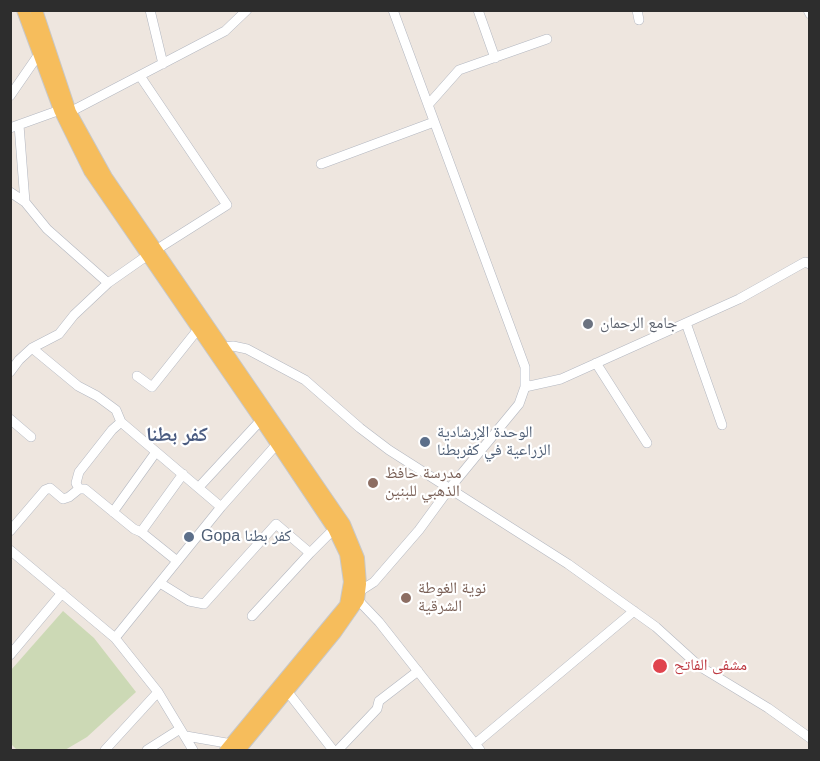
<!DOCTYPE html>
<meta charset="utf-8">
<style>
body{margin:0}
#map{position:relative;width:820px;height:761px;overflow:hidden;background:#eee6df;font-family:Arial,sans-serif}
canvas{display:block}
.frame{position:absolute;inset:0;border:12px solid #2d2d2d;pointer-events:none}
</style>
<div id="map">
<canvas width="820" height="761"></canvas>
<div class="frame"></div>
</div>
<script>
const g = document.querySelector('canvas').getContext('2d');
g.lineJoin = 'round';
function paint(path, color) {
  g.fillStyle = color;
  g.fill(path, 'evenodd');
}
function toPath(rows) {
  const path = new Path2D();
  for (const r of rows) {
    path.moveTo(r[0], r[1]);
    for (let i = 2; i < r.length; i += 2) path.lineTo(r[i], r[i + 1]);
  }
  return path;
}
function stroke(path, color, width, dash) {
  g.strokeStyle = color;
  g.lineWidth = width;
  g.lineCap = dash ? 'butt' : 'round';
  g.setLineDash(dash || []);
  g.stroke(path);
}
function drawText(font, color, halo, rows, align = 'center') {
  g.font = font + ' Arial,"Noto Naskh Arabic",sans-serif';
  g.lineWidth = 4.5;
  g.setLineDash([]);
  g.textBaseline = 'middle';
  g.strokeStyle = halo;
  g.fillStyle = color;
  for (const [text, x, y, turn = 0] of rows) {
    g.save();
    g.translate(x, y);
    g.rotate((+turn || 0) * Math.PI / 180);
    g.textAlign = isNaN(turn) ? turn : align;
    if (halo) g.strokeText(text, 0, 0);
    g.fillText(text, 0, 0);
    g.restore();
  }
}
const cemetery = toPath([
 [63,611,94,638,136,692,87,737,65,750,17,750,11,744,11,670]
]);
const minor = toPath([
 [150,10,163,64],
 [478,10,495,58],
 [637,10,639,20],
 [808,10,810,14],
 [10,96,39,54],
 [428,105,459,70,547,39],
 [19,125,25,202],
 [10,128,60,110,70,112,225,31,247,10],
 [321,164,434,122],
 [10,192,25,202,47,229,108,283],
 [686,323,722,425],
 [224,347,233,346,247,349,305,380,360,428,389,450,568,564,656,627,699,666,768,708,810,738],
 [32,348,78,386,97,396,116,410,121,422,221,507],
 [596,363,647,443],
 [10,372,19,360,32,348,59,334,74,315,108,283,148,255,227,205,140,76],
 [137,376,152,387,199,328],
 [525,387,561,379,739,299,805,262,810,264],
 [10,419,31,437],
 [199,487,261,420],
 [79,489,76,483,79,472,112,430,121,422],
 [113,512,156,452],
 [10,531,45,490,50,488,63,499,69,497,79,489,85,489,134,529,141,532,177,561],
 [141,532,183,474],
 [10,550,115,638,158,692,193,750],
 [160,583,189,601,204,604,276,524,310,553,334,529],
 [360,591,374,582,419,530,449,489,519,404,525,387,525,367,393,10],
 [358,600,379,622,480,750],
 [252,616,310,553],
 [115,638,221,507,277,444],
 [10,655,62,593],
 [287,691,333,750],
 [186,736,232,744],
 [475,744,634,611],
 [105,750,158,692],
 [147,750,180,729],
 [338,750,377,709,379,701,418,671]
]);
const major = toPath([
 [23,10,60,110,90,171,261,420,334,529,346,554,350,582,346,605,226,750],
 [36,10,70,112,106,177,344,524,358,558,360,584,358,600,335,633,239,750]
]);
const markers = [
 [588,324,6,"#6b7280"],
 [425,442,6,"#5c6f8a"],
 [373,483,6,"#8d6e63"],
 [189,537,6,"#5c6f8a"],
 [406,598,6,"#8d6e63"],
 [660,666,8,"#e0444e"]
];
const worshipNames = [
 ["جامع الرحمان",600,324]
];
const serviceNames = [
 ["الوحدة الإرشادية",437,433],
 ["الزراعية في كفربطنا",437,451],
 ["Gopa كفر بطنا",201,537]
];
const educationNames = [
 ["مدرسة حافظ",385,474],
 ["الذهبي للبنين",385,492],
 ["نوية الغوطة",418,589],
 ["الشرقية",418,607]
];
const healthNames = [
 ["مشفى الفاتح",674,666]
];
const quarterNames = [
 ["كفر بطنا",177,435]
];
paint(cemetery, '#ccd9b5');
stroke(minor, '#b3b7c0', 10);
stroke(major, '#c8c8c8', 14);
stroke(minor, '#fff', 9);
stroke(major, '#f6bd5c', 12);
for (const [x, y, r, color] of markers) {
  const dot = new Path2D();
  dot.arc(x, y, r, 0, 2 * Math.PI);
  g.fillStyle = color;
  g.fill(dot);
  stroke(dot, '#fff', 2);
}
drawText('16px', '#5b616d', '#fff', worshipNames, 'left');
drawText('16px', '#4e5e75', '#fff', serviceNames, 'left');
drawText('16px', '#785e54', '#fff', educationNames, 'left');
drawText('16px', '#be3a42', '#fff', healthNames, 'left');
drawText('bold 20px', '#4a5b80', '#fff', quarterNames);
</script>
